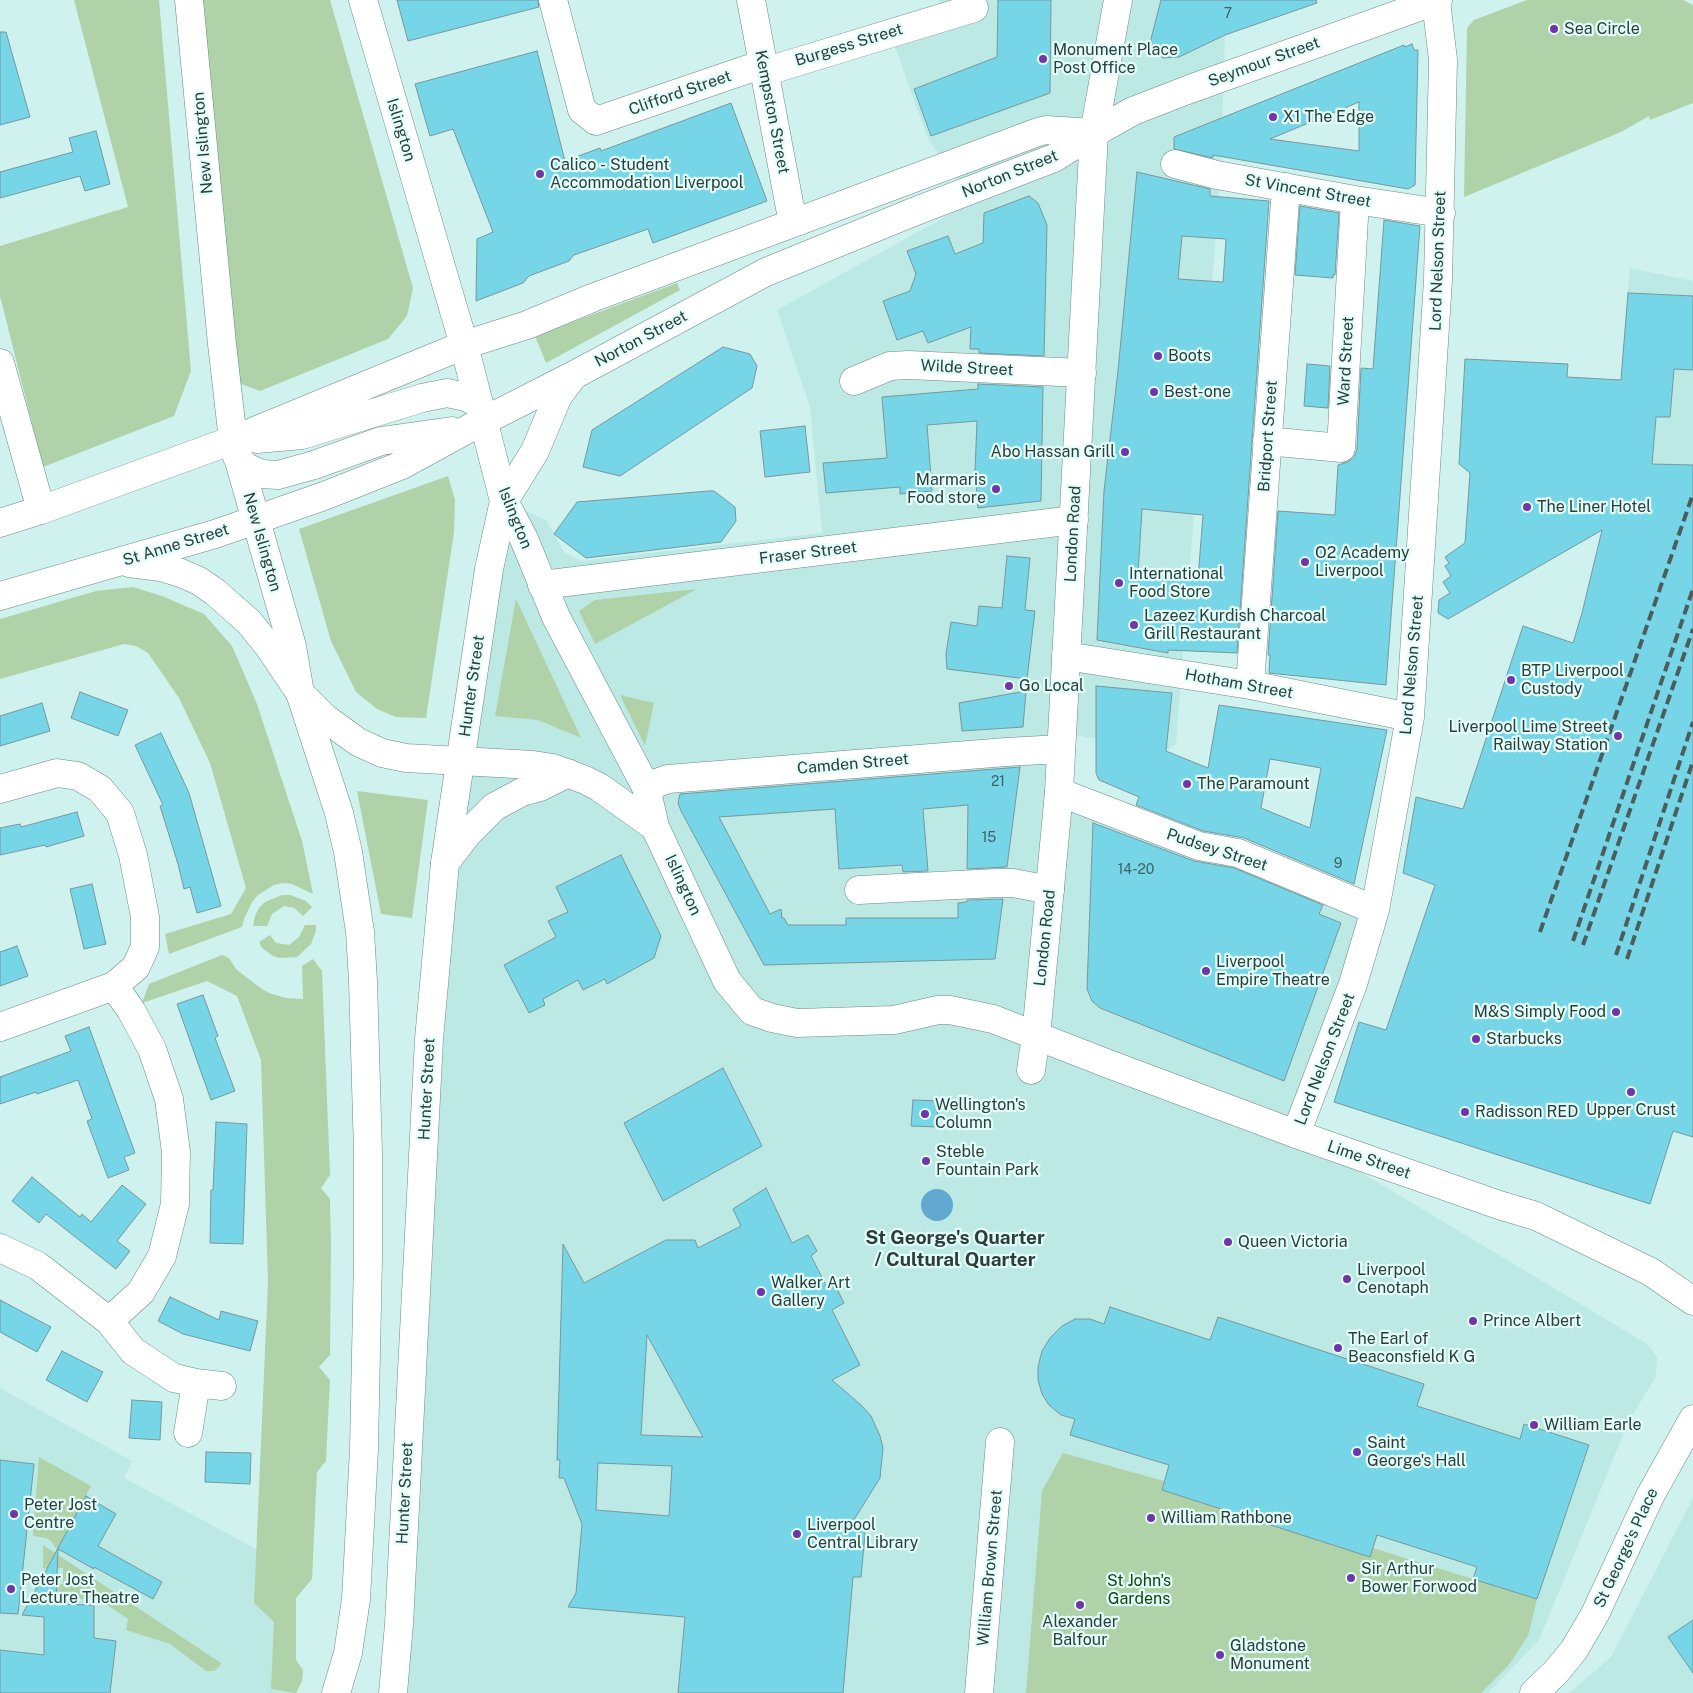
<!DOCTYPE html>
<style>
body{margin:0}
canvas{display:block;background:#cff2ee}
</style>
<canvas width="1693" height="1693"></canvas>
<script>
const g = document.querySelector('canvas').getContext('2d');
g.lineJoin = 'round';
function paint(path, color) {
  g.fillStyle = color;
  g.fill(path, 'evenodd');
}
function toPath(rows) {
  const path = new Path2D();
  for (const r of rows) {
    if (r.length === 3) {
      path.moveTo(r[0] + r[2], r[1]);
      path.arc(r[0], r[1], r[2], 0, 2 * Math.PI);
      continue;
    }
    path.moveTo(r[0], r[1]);
    for (let i = 2; i < r.length; i += 2) path.lineTo(r[i], r[i + 1]);
  }
  return path;
}
function stroke(path, color, width, dash) {
  g.strokeStyle = color;
  g.lineWidth = width;
  g.lineCap = dash ? 'butt' : 'round';
  g.setLineDash(dash || []);
  g.stroke(path);
}
function drawText(font, color, halo, rows, align = 'center') {
  g.font = font + ' "Public Sans",sans-serif';
  g.lineWidth = 4.5;
  g.setLineDash([]);
  g.textBaseline = 'middle';
  g.strokeStyle = halo;
  g.fillStyle = color;
  for (const [text, x, y, turn = 0] of rows) {
    g.save();
    g.translate(x, y);
    g.rotate((+turn || 0) * Math.PI / 180);
    g.textAlign = isNaN(turn) ? turn : align;
    if (halo) g.strokeText(text, 0, 0);
    g.fillText(text, 0, 0);
    g.restore();
  }
}
const built = toPath([
 [939,0,1213,0,1225,35,1221,169,1176,744,1166,751,1151,747,1119,741,1096,739,1062,732,1059,792,1375,910,1297,1134,1647,1344,1657,1357,1656,1376,1628,1423,1539,1640,1488,1693,389,1693,445,863,504,501,547,521,564,552,581,561,822,533,810,407,777,310,972,202,928,139,893,41,944,22],
 [1630,268,1693,281,1693,465,1613,462],
 [0,1388,132,1461,124,1478,312,1579,296,1598,296,1660,303,1670,302,1681,296,1693,0,1693],
 [1693,1498,1693,1693,1569,1693,1611,1657]
]);
const green = toPath([
 [74,0,159,0,191,371,174,416,43,467,0,296,0,246,128,207],
 [203,0,330,0,413,288,407,316,388,339,260,391,236,382],
 [1527,0,1683,0,1693,5,1693,103,1650,120,1649,116,1621,132,1464,197,1467,28,1474,20],
 [677,283,680,290,546,363,535,336],
 [448,476,455,500,454,532,426,718,396,717,377,709,356,692,331,641,299,529],
 [133,587,162,596,204,614,232,646,257,704,302,841,313,894,292,884,282,883,274,885,258,895,252,902,244,919,242,927,169,954,165,934,231,914,246,888,210,763,179,698,148,653,136,646,124,644,0,679,0,619,96,591],
 [697,589,595,644,579,611,595,600],
 [516,599,581,738,538,720,495,716],
 [620,695,654,703,645,746],
 [357,791,428,800,412,918,381,914],
 [282,895,290,895,306,901,312,907,303,916,294,908,284,906,272,914,267,926,253,926,255,916,259,908,265,902],
 [305,925,316,925,316,931,311,944,297,957,279,958,273,956,262,948,259,942,270,935,276,943,289,945,299,937],
 [222,955,229,958,236,969,259,987,269,993,286,998,303,999,302,966,313,959,322,971,330,1175,321,1188,330,1199,331,1243,330,1355,319,1367,330,1380,326,1461,317,1472,312,1579,296,1598,296,1660,303,1670,302,1681,296,1693,271,1689,274,1622,254,1603,268,1282,261,1060,237,996,207,981,142,1003,149,984],
 [1063,1453,1164,1481,1162,1490,1370,1557,1373,1548,1537,1599,1528,1636,1508,1666,1481,1693,1026,1693,1042,1491],
 [39,1457,91,1486,58,1549,55,1547,51,1541,46,1538,33,1536],
 [43,1545,221,1663,219,1667,214,1671,206,1671,170,1644,126,1630,128,1619,100,1600,58,1598,57,1584,63,1584,63,1568,43,1568]
]);
const water = toPath([
 [937,1205,16]
]);
const building = toPath([
 [397,0,538,0,539,7,408,41,397,0],
 [998,0,1051,0,1050,93,931,136,914,89,997,57,998,0],
 [1161,0,1316,0,1317,3,1225,35,1179,57,1163,58,1153,51,1151,39,1161,0],
 [0,32,6,32,30,117,0,125,0,32],
 [1412,44,1414,50,1418,50,1415,185,1408,189,1213,155,1213,158,1174,149,1174,137,1404,45,1405,47,1412,44],
 [1359,102,1359,151,1270,139,1359,102],
 [537,51,565,161,600,148,601,151,731,103,767,201,653,243,648,229,574,255,569,261,529,276,523,283,476,301,477,239,493,232,453,129,430,136,415,84,537,51],
 [96,131,110,184,85,191,80,176,0,198,0,172,73,152,69,138,96,131],
 [1137,172,1210,189,1210,196,1269,201,1237,653,1168,650,1168,653,1097,640,1104,491,1118,371,1137,172],
 [1182,236,1226,239,1223,282,1178,279,1182,236],
 [1142,509,1203,515,1198,578,1138,573,1142,509],
 [1029,196,1038,203,1047,225,1044,356,979,353,979,349,970,349,971,327,928,343,923,331,897,340,883,301,910,291,916,274,907,251,948,236,955,254,983,243,984,213,1029,196],
 [1300,206,1339,213,1335,275,1333,275,1333,278,1295,275,1300,206],
 [1384,220,1420,226,1386,685,1269,673,1270,655,1268,655,1278,511,1335,515,1338,465,1348,462,1354,457,1357,449,1361,368,1373,369,1384,220],
 [1628,293,1693,296,1693,370,1674,369,1670,417,1656,417,1652,464,1693,465,1693,1137,1673,1131,1650,1204,1334,1102,1359,1022,1386,1030,1435,885,1403,873,1416,797,1463,809,1523,626,1573,643,1582,613,1602,530,1448,619,1438,613,1439,600,1450,593,1443,582,1451,576,1445,566,1449,563,1445,557,1465,543,1470,473,1459,464,1465,359,1568,364,1567,377,1621,380,1628,293],
 [723,347,750,354,757,366,752,388,620,476,583,467,592,430,723,347],
 [1307,364,1330,366,1328,408,1304,406,1307,364],
 [978,384,1043,387,1041,501,978,508,975,471,977,421,927,425,932,491,900,494,900,487,826,493,823,463,887,458,882,397,978,389,978,384],
 [805,426,810,472,765,477,760,431,805,426],
 [709,491,714,491,735,507,736,521,721,542,586,558,554,534,577,502,709,491],
 [1007,556,1030,558,1025,610,1035,611,1027,679,947,669,946,654,951,622,977,626,979,606,1002,608,1007,556],
 [1096,686,1172,693,1166,751,1208,768,1219,705,1387,730,1354,884,1244,838,1203,831,1136,805,1139,797,1099,780,1096,773,1096,686],
 [1270,759,1321,768,1310,828,1261,808,1270,759],
 [1026,691,1023,727,962,731,959,703,1026,691],
 [80,692,128,710,118,736,71,718,80,692],
 [42,703,50,731,0,746,0,716,42,703],
 [161,733,189,793,221,906,197,913,190,887,184,889,178,864,160,806,163,805,135,745,161,733],
 [1020,767,1007,867,967,869,968,805,923,809,928,871,903,872,902,865,839,869,835,809,719,817,770,914,781,909,782,918,784,918,788,925,846,925,846,918,958,918,958,903,967,902,967,900,1003,899,995,959,764,965,681,811,678,803,680,794,1020,767],
 [77,812,84,836,46,847,45,845,0,855,0,828,20,824,21,827,77,812],
 [1093,823,1194,861,1234,868,1323,905,1319,914,1341,923,1284,1081,1100,1008,1092,1001,1087,989,1093,823],
 [621,855,661,936,654,958,607,984,605,979,583,990,578,980,543,999,545,1005,529,1013,504,965,556,937,548,921,568,912,556,887,621,855],
 [92,884,106,944,84,949,70,889,92,884],
 [17,946,28,976,0,986,0,952,17,946],
 [203,995,218,1036,215,1038,235,1091,211,1100,177,1004,203,995],
 [89,1027,135,1153,124,1157,129,1170,108,1178,87,1121,92,1119,78,1080,37,1094,36,1092,0,1104,0,1077,71,1051,65,1036,89,1027],
 [723,1068,762,1146,663,1201,624,1123,723,1068],
 [913,1100,938,1101,937,1127,911,1126,913,1100],
 [216,1122,247,1124,243,1244,210,1243,211,1190,213,1190,216,1122],
 [32,1177,80,1217,82,1214,91,1222,122,1185,146,1204,117,1241,130,1251,116,1269,46,1214,39,1223,12,1201,32,1177],
 [766,1188,792,1243,808,1235,817,1251,811,1256,828,1289,835,1285,844,1303,832,1310,860,1365,832,1380,861,1405,871,1416,880,1436,883,1448,880,1478,852,1523,866,1524,861,1577,853,1577,843,1693,678,1693,685,1617,568,1607,576,1593,582,1524,564,1478,559,1478,560,1460,557,1460,563,1244,584,1283,666,1240,695,1240,698,1248,741,1226,733,1209,766,1188],
 [647,1335,703,1437,641,1435,647,1335],
 [598,1463,672,1466,669,1516,596,1510,598,1463],
 [170,1297,219,1320,221,1311,258,1321,250,1351,183,1334,158,1321,170,1297],
 [0,1300,51,1327,37,1352,0,1332,0,1300],
 [1110,1307,1210,1340,1218,1317,1424,1384,1417,1406,1520,1439,1524,1424,1589,1445,1537,1599,1473,1579,1477,1567,1377,1535,1370,1557,1162,1490,1169,1465,1070,1435,1075,1419,1061,1415,1049,1405,1042,1394,1038,1380,1038,1367,1042,1351,1050,1338,1062,1326,1075,1319,1090,1319,1104,1324,1110,1307],
 [62,1351,103,1372,87,1402,46,1380,62,1351],
 [132,1400,162,1402,160,1440,129,1438,132,1400],
 [206,1452,251,1453,250,1484,205,1482,206,1452],
 [0,1460,34,1464,18,1614,0,1613,0,1460],
 [86,1496,116,1514,98,1546,162,1582,153,1599,94,1567,94,1569,58,1549,56,1604,94,1605,94,1638,116,1641,110,1693,0,1693,0,1650,44,1655,44,1617,22,1615,86,1496],
 [1693,1620,1693,1673,1668,1637,1693,1620]
]);
const minor = toPath([
 [553,0,582,110,596,121,763,64],
 [751,0,790,208,799,221],
 [764,72,974,8],
 [1094,133,1133,111,1190,89,1438,0],
 [1175,164,1217,175,1355,200,1441,213],
 [0,363,41,510],
 [854,381,890,366,909,365,1082,373],
 [1267,441,1341,448,1355,200],
 [542,585,1074,520],
 [1066,656,1250,685,1410,717],
 [1250,685,1286,187],
 [646,787,668,779,1006,752,1061,749],
 [0,789,57,773,78,776,100,789,120,813,133,855,145,917,145,947,136,967,114,986,0,1027],
 [1059,792,1199,846,1238,853,1375,910],
 [859,890,996,883,1013,883,1050,890],
 [1296,1134,1353,984,1375,910,1410,717,1438,280,1443,60,1436,1],
 [0,1248,38,1266,109,1321,133,1351,174,1378,196,1383,222,1386],
 [109,1321,141,1292,162,1256,175,1204,176,1152,169,1099,152,1049,131,1010,114,986],
 [188,1433,196,1383],
 [979,1693,1000,1442]
]);
const major = toPath([
 [574,375,558,396,535,451,504,501,524,539,556,617,646,787,655,827,727,981,752,1011,772,1018,797,1023,894,1020,938,1010,950,1010,993,1019,1106,1063,1296,1134,1499,1205,1536,1216,1651,1272,1693,1301],
 [257,439,302,435,422,398,447,393,466,397,479,404],
 [237,457,246,467,261,474,278,475,314,465,381,441,452,431],
 [0,523,41,510,233,440,464,345,527,325,592,298,1038,132,1046,130,1094,133],
 [129,563,161,567,181,573,199,581,215,592,249,622,269,647,300,693,325,718,358,742,382,753,406,758,533,765,553,768,585,780,599,787,655,827],
 [0,596,215,534,324,496,402,465,468,429,574,375,766,272,916,211,1054,158,1094,133],
 [445,863,468,833,494,807,522,792,540,787,568,773],
 [1031,1070,1036,1036,1059,792,1094,133,1118,0],
 [1534,1693,1555,1673,1574,1650,1595,1614,1650,1496,1693,1419]
]);
const highway = toPath([
 [189,0,222,344,233,440,292,646,300,693,339,813,348,852,360,932,363,981,368,1153,368,1258,364,1449,356,1599,348,1653,336,1693],
 [363,0,464,345,504,501,489,569,445,863,429,1039,399,1624,393,1693]
]);
const rail = toPath([
 [1540,932,1693,494],
 [1573,941,1693,589],
 [1583,945,1693,629],
 [1616,955,1693,722],
 [1627,959,1693,761]
]);
const markers = [
 [1554,29,5,"#7234aa"],
 [1043,59,5,"#7234aa"],
 [1273,117,5,"#7234aa"],
 [540,174,5,"#7234aa"],
 [1158,356,5,"#7234aa"],
 [1154,392,5,"#7234aa"],
 [1125,452,5,"#7234aa"],
 [996,489,5,"#7234aa"],
 [1527,507,5,"#7234aa"],
 [1305,562,5,"#7234aa"],
 [1119,583,5,"#7234aa"],
 [1134,625,5,"#7234aa"],
 [1511,680,5,"#7234aa"],
 [1009,686,5,"#7234aa"],
 [1618,736,5,"#7234aa"],
 [1187,784,5,"#7234aa"],
 [1206,971,5,"#7234aa"],
 [1616,1012,5,"#7234aa"],
 [1476,1039,5,"#7234aa"],
 [1631,1092,5,"#7234aa"],
 [1465,1112,5,"#7234aa"],
 [925,1114,5,"#7234aa"],
 [926,1161,5,"#7234aa"],
 [1228,1242,5,"#7234aa"],
 [1347,1279,5,"#7234aa"],
 [761,1292,5,"#7234aa"],
 [1473,1321,5,"#7234aa"],
 [1338,1348,5,"#7234aa"],
 [1534,1425,5,"#7234aa"],
 [1357,1452,5,"#7234aa"],
 [14,1514,5,"#7234aa"],
 [1151,1518,5,"#7234aa"],
 [797,1534,5,"#7234aa"],
 [1351,1578,5,"#7234aa"],
 [11,1589,5,"#7234aa"],
 [1080,1605,5,"#7234aa"],
 [1220,1655,5,"#7234aa"]
];
const numberNames = [
 ["7",1228,14],
 ["21",998,782],
 ["15",989,838],
 ["9",1338,864],
 ["14-20",1136,870]
];
const poiNames = [
 ["Sea Circle",1564,29],
 ["Monument Place",1053,50],
 ["Post Office",1053,68],
 ["X1 The Edge",1283,117],
 ["Calico - Student",550,165],
 ["Accommodation Liverpool",550,183],
 ["Boots",1168,356],
 ["Best-one",1164,392],
 ["Abo Hassan Grill",1115,452,"right"],
 ["Marmaris",986,480,"right"],
 ["Food store",986,498,"right"],
 ["The Liner Hotel",1537,507],
 ["O2 Academy",1315,553],
 ["Liverpool",1315,571],
 ["International",1129,574],
 ["Food Store",1129,592],
 ["Lazeez Kurdish Charcoal",1144,616],
 ["Grill Restaurant",1144,634],
 ["BTP Liverpool",1521,671],
 ["Custody",1521,689],
 ["Go Local",1019,686],
 ["Liverpool Lime Street",1608,727,"right"],
 ["Railway Station",1608,745,"right"],
 ["The Paramount",1197,784],
 ["Liverpool",1216,962],
 ["Empire Theatre",1216,980],
 ["M&S Simply Food",1606,1012,"right"],
 ["Starbucks",1486,1039],
 ["Wellington's",935,1105],
 ["Column",935,1123],
 ["Upper Crust",1631,1110,"center"],
 ["Radisson RED",1475,1112],
 ["Steble",936,1152],
 ["Fountain Park",936,1170],
 ["Queen Victoria",1238,1242],
 ["Liverpool",1357,1270],
 ["Cenotaph",1357,1288],
 ["Walker Art",771,1283],
 ["Gallery",771,1301],
 ["Prince Albert",1483,1321],
 ["The Earl of",1348,1339],
 ["Beaconsfield K G",1348,1357],
 ["William Earle",1544,1425],
 ["Saint",1367,1443],
 ["George's Hall",1367,1461],
 ["Peter Jost",24,1505],
 ["Centre",24,1523],
 ["William Rathbone",1161,1518],
 ["Liverpool",807,1525],
 ["Central Library",807,1543],
 ["Sir Arthur",1361,1569],
 ["Bower Forwood",1361,1587],
 ["Peter Jost",21,1580],
 ["Lecture Theatre",21,1598],
 ["Alexander",1080,1622,"center"],
 ["Balfour",1080,1640,"center"],
 ["Gladstone",1230,1646],
 ["Monument",1230,1664]
];
const streetNames = [
 ["Burgess Street",849,45,-17],
 ["Seymour Street",1264,62,-20],
 ["Clifford Street",680,93,-19],
 ["Kempston Street",772,112,79],
 ["Islington",401,130,73],
 ["New Islington",203,143,-95],
 ["Norton Street",1010,174,-22],
 ["St Vincent Street",1308,191,10],
 ["Lord Nelson Street",1438,261,-88],
 ["Norton Street",641,339,-28],
 ["Ward Street",1346,361,-87],
 ["Wilde Street",967,368,3],
 ["Bridport Street",1268,436,-86],
 ["Islington",515,518,68],
 ["London Road",1073,534,-87],
 ["New Islington",262,542,74],
 ["St Anne Street",176,545,-17],
 ["Fraser Street",808,553,-7],
 ["Lord Nelson Street",1412,665,-85],
 ["Hotham Street",1239,684,10],
 ["Hunter Street",472,686,-82],
 ["Camden Street",853,764,-5],
 ["Pudsey Street",1217,850,18],
 ["Islington",683,885,65],
 ["London Road",1045,938,-84],
 ["Lord Nelson Street",1325,1059,-69],
 ["Hunter Street",427,1089,-87],
 ["Lime Street",1369,1160,19],
 ["Hunter Street",405,1493,-87],
 ["St George's Place",1626,1548,-65],
 ["William Brown Street",990,1568,-85]
];
const parkNames = [
 ["St John's",1139,1581],
 ["Gardens",1139,1599]
];
const quarterNames = [
 ["St George's Quarter",955,1238],
 ["/ Cultural Quarter",955,1260]
];
paint(built, '#bce9e4');
paint(green, '#b0d2a9');
paint(water, '#61a9d1');
paint(building, '#76d5e6');
stroke(building, '#77989e', 1);
stroke(minor, '#6a8b87', 29);
stroke(major, '#6a8b87', 29);
stroke(highway, '#6a8b87', 29);
stroke(minor, '#fff', 28);
stroke(major, '#fff', 28);
stroke(highway, '#fff', 28);
stroke(rail, '#4c5e5c', 4, [10, 5]);
for (const [x, y, r, color] of markers) {
  const dot = new Path2D();
  dot.arc(x, y, r, 0, 2 * Math.PI);
  g.fillStyle = color;
  g.fill(dot);
  stroke(dot, '#e1fefa', 2);
}
drawText('14px', '#406265', null, numberNames);
drawText('16px', '#2e3c3a', '#e1fefa', poiNames, 'left');
drawText('16px', '#2e3c3a', '#e1fefa', streetNames);
drawText('16px', '#15440c', '#e1fefa', parkNames);
drawText('bold 19px', '#2e3c3a', '#e1fefa', quarterNames);
</script>
